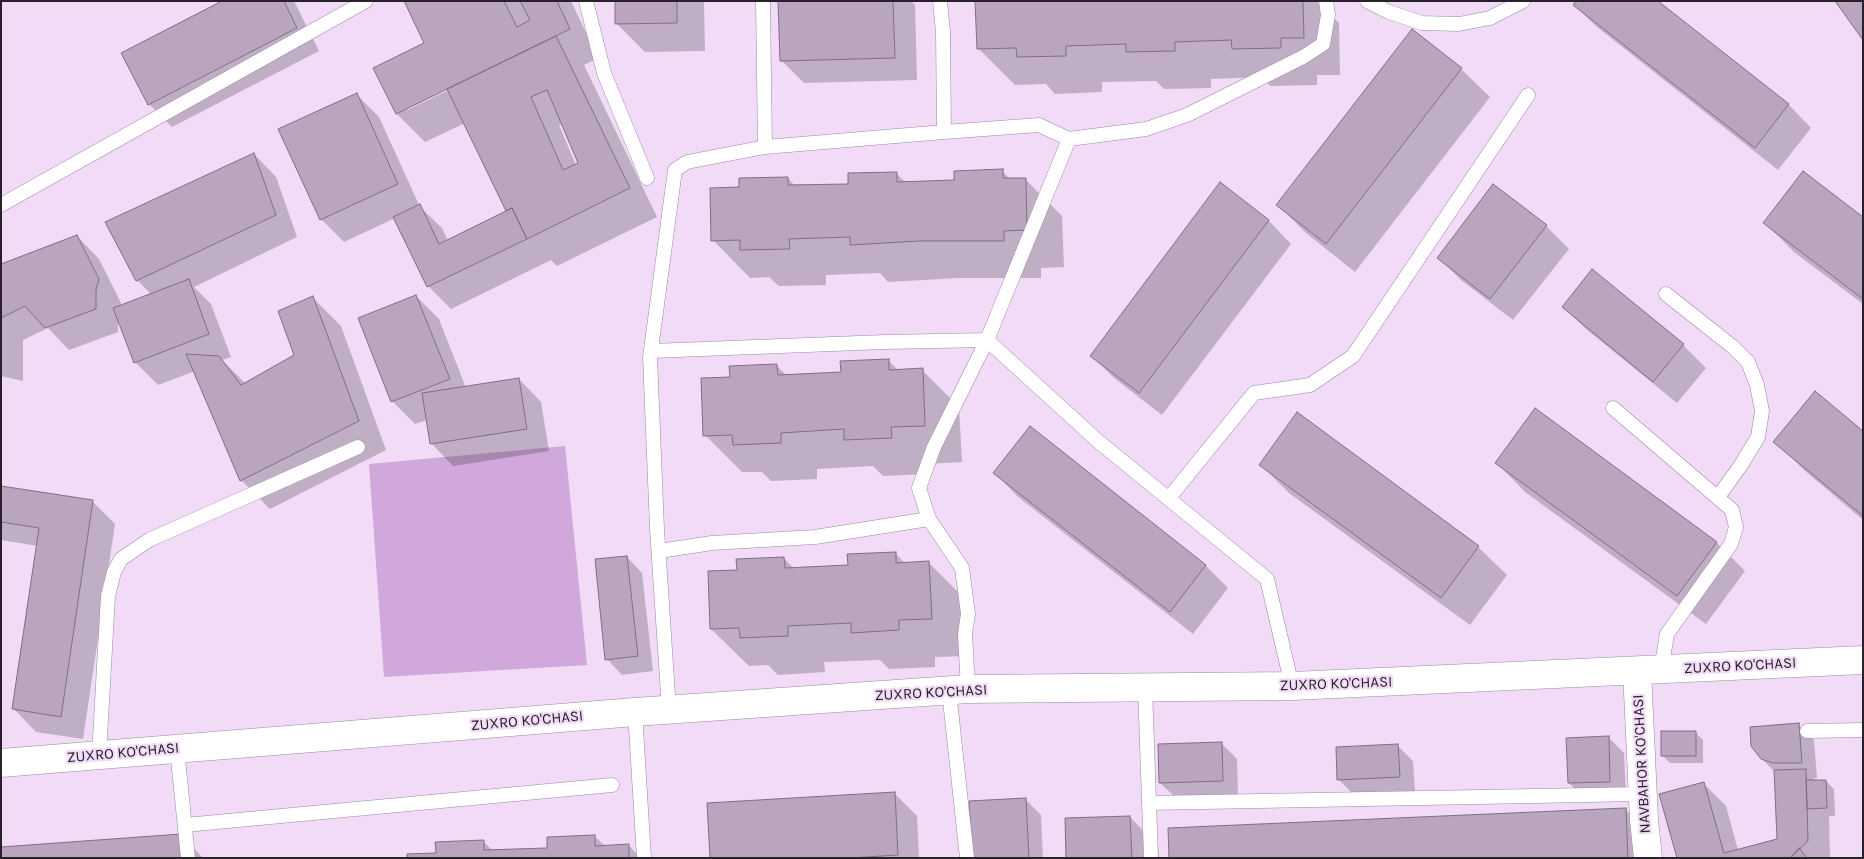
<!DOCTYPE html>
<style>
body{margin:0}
#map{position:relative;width:1864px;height:859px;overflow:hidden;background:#f1dbf6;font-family:Karla,sans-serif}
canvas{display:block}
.frame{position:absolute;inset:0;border:2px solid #28202a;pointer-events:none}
</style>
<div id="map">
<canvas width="1864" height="859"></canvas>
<div class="frame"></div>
</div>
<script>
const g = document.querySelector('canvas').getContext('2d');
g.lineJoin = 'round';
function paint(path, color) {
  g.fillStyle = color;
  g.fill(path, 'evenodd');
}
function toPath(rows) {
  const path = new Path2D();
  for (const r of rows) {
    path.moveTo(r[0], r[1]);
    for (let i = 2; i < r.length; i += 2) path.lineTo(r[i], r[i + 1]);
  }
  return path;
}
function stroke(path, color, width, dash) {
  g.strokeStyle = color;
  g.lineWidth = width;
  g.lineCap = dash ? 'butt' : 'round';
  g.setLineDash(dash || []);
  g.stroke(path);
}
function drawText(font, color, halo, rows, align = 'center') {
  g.font = font + ' Karla,sans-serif';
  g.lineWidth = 4.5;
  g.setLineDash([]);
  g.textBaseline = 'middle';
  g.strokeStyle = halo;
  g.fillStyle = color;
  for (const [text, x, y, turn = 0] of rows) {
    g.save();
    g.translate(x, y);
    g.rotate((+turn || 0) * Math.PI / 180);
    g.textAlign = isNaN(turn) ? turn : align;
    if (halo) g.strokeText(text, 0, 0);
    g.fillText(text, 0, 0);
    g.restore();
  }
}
const green = toPath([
 [565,446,587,665,384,677,369,464]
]);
const shadow = toPath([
 [224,1,294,1,319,51,172,127,149,104,123,53],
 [405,1,571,1,598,58,584,65,657,217,557,266,551,260,451,309,429,287,395,218,344,242,321,219,356,94,379,117,420,207,442,228,448,241,509,211,465,123,425,142,397,114,375,68,426,43],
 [452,85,453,88,407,110,407,108],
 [563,124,580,164,576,165,559,125],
 [616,1,704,1,705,51,645,52,616,23],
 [780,1,911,1,915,5,917,80,804,83,781,60],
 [976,1,1317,1,1339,23,1340,75,1317,75,1317,85,1270,86,1262,77,1211,79,1211,88,1164,89,1156,81,1102,82,1102,92,1055,94,1046,84,1015,85,978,48],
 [1656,1,1789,105,1811,128,1778,170,1597,27,1574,5],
 [1461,69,1490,97,1355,272,1306,233,1278,205],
 [254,154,276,177,297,237,194,287,211,304,231,357,222,360,246,384,296,355,313,298,341,326,386,450,270,509,241,480,195,371,158,385,135,362,118,318,118,332,69,350,48,328,23,340,23,381,1,376,1,265,77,236,99,259,121,303,120,307,152,295,137,280],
 [1002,171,1010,179,1025,179,1062,216,1064,267,1041,268,1041,278,958,278,888,282,880,273,826,275,826,285,779,286,769,277,750,278,713,240,741,188,788,178,795,186,850,185,897,174,906,183,955,181],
 [1220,184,1269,221,1291,244,1162,415,1114,378,1092,356],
 [1863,219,1863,304,1794,252,1765,223],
 [1546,226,1569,249,1513,320,1461,280,1438,257],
 [1593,271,1683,345,1706,368,1677,403,1586,329,1563,307],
 [416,296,439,319,466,388,519,379,541,402,549,451,453,466,431,443,427,420,415,424,393,402,360,319],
 [888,360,899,371,922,370,959,407,962,462,928,464,928,474,883,476,873,466,817,469,817,479,771,481,762,472,742,472,705,435,731,378,777,366,787,376,842,373],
 [1535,410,1717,543,1745,571,1706,624,1525,492,1497,463],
 [1030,428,1206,566,1228,588,1193,634,1017,496,995,473],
 [1863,433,1863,520,1804,470,1775,441],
 [1260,464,1478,547,1507,575,1470,625,1289,493],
 [1,487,92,501,115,524,83,739,36,732,14,709,38,546,1,540],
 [895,553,906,564,929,563,966,600,969,656,935,657,935,667,889,669,880,660,824,662,825,672,778,675,768,665,749,666,711,629,738,571,784,558,794,569,849,566],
 [627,557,642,573,653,671,622,675,607,659],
 [1798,725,1814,740,1817,778,1813,778,1817,781,1826,781,1834,789,1835,816,1829,816,1830,858,1678,858,1703,783,1726,806,1738,850,1778,840,1775,772,1762,759],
 [1695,732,1703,740,1703,763,1670,763,1662,755],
 [1608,737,1624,753,1626,797,1584,798,1569,783],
 [1221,743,1237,759,1238,796,1176,798,1160,783],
 [1398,746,1413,761,1415,792,1354,795,1338,779],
 [894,793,917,816,919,858,711,858],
 [1025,799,1041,815,1043,858,973,858],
 [1625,809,1654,838,1655,858,1170,858],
 [1130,817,1158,846,1159,858,1068,858],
 [181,835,203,858,1,858],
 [594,836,605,846,628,845,641,858,408,858,437,854,483,841,493,851,548,849]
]);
const building = toPath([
 [222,1,284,1,297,28,148,105,121,53,222,1],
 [404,1,504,1,517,27,530,20,520,1,557,1,570,29,396,114,373,68,424,43,404,1],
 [615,1,677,1,677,23,615,24,615,1],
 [778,1,893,1,895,58,780,61,778,1],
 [975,1,1303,1,1304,38,1281,38,1281,48,1232,49,1231,40,1175,42,1175,51,1126,52,1126,44,1066,46,1066,56,1017,57,1016,48,977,49,975,1],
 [1576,1,1658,1,1789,104,1755,148,1573,5,1576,1],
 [1835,1,1863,1,1863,40,1835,1],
 [1412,29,1462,68,1326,244,1276,205,1412,29],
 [556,36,630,188,527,239,512,208,506,211,447,89,556,36],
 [547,90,578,163,563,170,531,97,547,90],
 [357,93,398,184,320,220,278,129,357,93],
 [254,153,276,215,136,281,105,222,254,153],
 [1003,169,1003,178,1026,178,1027,230,1004,231,1004,241,920,241,850,245,850,237,789,239,790,249,740,250,740,240,711,241,710,188,739,187,739,178,788,177,788,185,848,184,848,173,897,172,897,182,954,180,954,171,1003,169],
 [1803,171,1863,217,1863,299,1763,223,1803,171],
 [1220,182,1269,220,1139,393,1090,356,1220,182],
 [1493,184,1547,225,1490,299,1437,258,1493,184],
 [420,204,439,244,512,208,527,239,427,287,393,217,420,204],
 [77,235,99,279,96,290,96,309,45,328,25,306,1,318,1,264,77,235],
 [1592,269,1684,344,1653,382,1562,307,1592,269],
 [189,279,209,334,134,363,113,308,189,279],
 [416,295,450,379,391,402,358,318,416,295],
 [313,296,359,421,240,481,186,354,219,356,241,385,294,355,278,311,313,296],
 [889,359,889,370,923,368,925,426,891,427,892,438,844,440,844,429,781,433,781,443,733,445,732,435,703,436,701,378,730,377,729,366,777,364,778,375,841,372,840,361,889,359],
 [519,378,527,429,430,444,422,393,519,378],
 [1815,391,1863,431,1863,516,1773,442,1815,391],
 [1535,408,1717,542,1677,596,1495,463,1535,408],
 [1297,412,1479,546,1441,598,1259,465,1297,412],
 [1030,426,1206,565,1170,612,993,473,1030,426],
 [1,486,93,500,61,717,12,709,39,528,1,522,1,486],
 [896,552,896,563,929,561,932,619,899,620,899,630,851,633,851,623,788,626,788,636,740,638,739,628,710,629,708,571,737,570,736,559,784,557,785,568,848,565,847,554,896,552],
 [627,556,638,656,605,660,595,559,627,556],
 [1799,723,1802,763,1773,763,1761,759,1751,746,1750,727,1799,723],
 [1661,731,1696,731,1696,756,1661,756,1661,731],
 [1609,736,1610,782,1568,783,1566,738,1609,736],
 [1222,742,1223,781,1159,783,1158,744,1222,742],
 [1398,744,1400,777,1337,780,1336,747,1398,744],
 [1806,769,1808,841,1790,858,1677,858,1659,794,1704,782,1724,853,1777,839,1774,770,1806,769],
 [1806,780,1826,780,1827,808,1807,809,1806,780],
 [895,792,898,855,850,858,710,858,707,803,895,792],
 [1026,798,1029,858,972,858,969,801,1026,798],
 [1626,808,1628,858,1169,858,1168,828,1626,808],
 [1130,816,1132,858,1066,858,1065,818,1130,816],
 [181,834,183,858,1,858,1,847,181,834],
 [595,835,595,846,629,844,629,858,407,858,407,854,436,853,435,842,484,840,484,850,547,848,547,837,595,835],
 [1799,848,1807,858,1790,858,1799,848]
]);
const lane = toPath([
 [586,1,604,73,647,178],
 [763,1,765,147],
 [940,1,943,32,944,132],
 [1367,1,1389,12,1422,23,1459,24,1490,18,1523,1],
 [1069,139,1146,129,1187,115,1303,57,1323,44,1328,15,1326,1],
 [1,205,366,1],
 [1666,294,1733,347,1748,362,1757,385,1762,411,1758,437,1741,465,1718,497],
 [651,351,885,342,987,340,1099,442,1267,579,1292,686],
 [1613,408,1732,510,1736,527,1731,544,1667,634,1661,670],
 [1169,498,1254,393,1310,385,1353,356,1528,95],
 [929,519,962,568,968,614,965,634,968,689],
 [659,551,712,543,815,537,929,519,919,488,934,447,987,340,1069,139,1039,125,944,132,765,147,687,162,675,170,650,357,657,529,669,710],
 [1145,687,1151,858],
 [949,691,967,858],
 [635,712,644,858],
 [1807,731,1863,730],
 [177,749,188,858],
 [99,755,108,596,114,572,121,559,149,540,358,447],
 [1149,803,1643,794],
 [185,825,612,785]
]);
const street = toPath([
 [1637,671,1644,820,1648,858],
 [1,763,635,712,968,689,1292,686,1863,660]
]);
const streetNames = [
 ["ZUXRO KO'CHASI",1740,666,-3],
 ["ZUXRO KO'CHASI",1336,684,-2],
 ["ZUXRO KO'CHASI",931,693,-3],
 ["ZUXRO KO'CHASI",527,721,-5],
 ["ZUXRO KO'CHASI",123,753,-5],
 ["NAVBAHOR KO'CHASI",1642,764,-93]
];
paint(green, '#d1a8db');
paint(shadow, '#0003');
paint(building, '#baa5bf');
stroke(building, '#806d85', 1);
stroke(lane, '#9b87a0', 15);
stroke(street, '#9b87a0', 29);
stroke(lane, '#fff', 14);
stroke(street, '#fff', 28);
drawText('15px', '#28202a', '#f1dbf6', streetNames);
</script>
